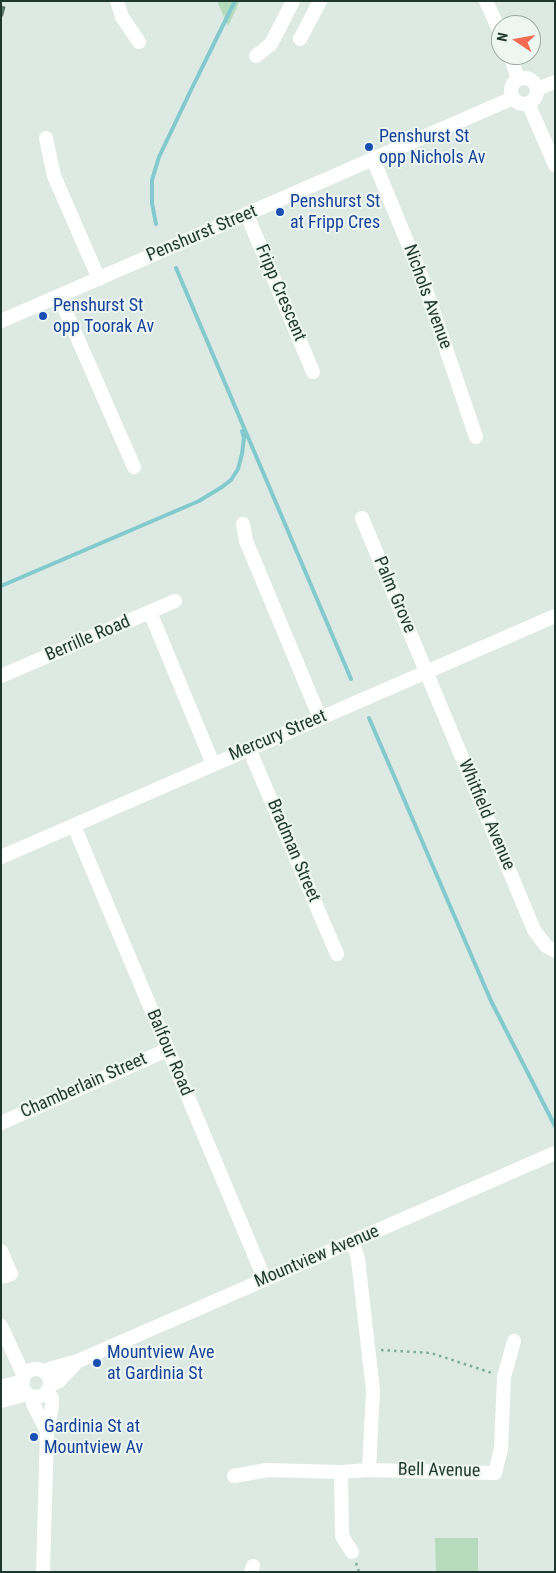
<!DOCTYPE html>
<style>
body{margin:0}
#map{position:relative;width:556px;height:1573px;overflow:hidden;background:#dde9e3;font-family:"Roboto Condensed",sans-serif}
canvas{display:block}
.frame{position:absolute;inset:0;border:2px solid #1f382f;pointer-events:none}
.north{position:absolute;left:491px;top:15px;width:50px;height:50px;box-sizing:border-box;background:#edf6f1;border:1px solid #9baaa3;border-radius:50%;rotate:282deg;font-size:14px;font-weight:700;line-height:20px;text-align:center;color:#1f382f}
.north::after{content:'';display:block;margin:auto;width:18px;height:22px;background:#f26b52;clip-path:polygon(50% 0,100% 100%,50% 72%,0 100%)}
</style>
<div id="map">
<canvas width="556" height="1573"></canvas>
<div class="frame"></div>
<div class="north">N</div>
</div>
<script>
const g = document.querySelector('canvas').getContext('2d');
g.lineJoin = 'round';
function paint(path, color) {
  g.fillStyle = color;
  g.fill(path, 'evenodd');
}
function toPath(rows) {
  const path = new Path2D();
  for (const r of rows) {
    if (r.length === 3) {
      path.moveTo(r[0] + r[2], r[1]);
      path.arc(r[0], r[1], r[2], 0, 2 * Math.PI);
      continue;
    }
    path.moveTo(r[0], r[1]);
    for (let i = 2; i < r.length; i += 2) path.lineTo(r[i], r[i + 1]);
  }
  return path;
}
function stroke(path, color, width, dash) {
  g.strokeStyle = color;
  g.lineWidth = width;
  g.lineCap = dash ? 'butt' : 'round';
  g.setLineDash(dash || []);
  g.stroke(path);
}
function drawText(font, color, halo, rows, align = 'center') {
  g.font = font + ' "Roboto Condensed",sans-serif';
  g.lineWidth = 4;
  g.setLineDash([]);
  g.textBaseline = 'middle';
  g.strokeStyle = halo;
  g.fillStyle = color;
  for (const [text, x, y, turn = 0] of rows) {
    g.save();
    g.translate(x, y);
    g.rotate((+turn || 0) * Math.PI / 180);
    g.textAlign = isNaN(turn) ? turn : align;
    if (halo) g.strokeText(text, 0, 0);
    g.fillText(text, 0, 0);
    g.restore();
  }
}
const green = toPath([
 [217,1,240,1,228,26],
 [435,1538,478,1538,478,1572,436,1572]
]);
const stream = toPath([
 [156,224,152,203,152,180,159,157,191,90,235,1],
 [176,268,351,679],
 [1,586,199,501,222,487,231,480,238,469,242,454,244,438,242,431],
 [369,718,491,1001,555,1126]
]);
const path = toPath([
 [381,1350,431,1353,492,1373],
 [356,1563,359,1572]
]);
const minor = toPath([
 [117,1,122,17,139,42],
 [486,1,501,34],
 [300,39,320,1],
 [510,55,518,79],
 [256,56,271,44,293,1],
 [524,91,13],
 [537,89,555,82],
 [528,103,555,165],
 [46,138,54,176,99,279],
 [373,159,422,278,476,437],
 [247,215,313,372],
 [59,296,134,467],
 [1,321,513,98],
 [362,518,534,930,546,946,555,951],
 [243,524,246,541,320,718],
 [150,612,213,764],
 [1,676,175,601],
 [249,749,337,954],
 [74,826,265,1280],
 [1,857,555,616],
 [1,1123,167,1050],
 [353,1242,358,1259,373,1391,369,1470],
 [1,1251,11,1274,1,1277],
 [1,1326,24,1376],
 [36,1383,14],
 [44,1372,52,1368,78,1361,555,1153],
 [50,1385,59,1381,78,1361],
 [1,1387,23,1381],
 [32,1396,33,1404,47,1431],
 [1,1401,27,1394],
 [341,1472,342,1536,352,1552],
 [234,1476,267,1470,341,1472,369,1470,495,1473,501,1449,504,1377,514,1341],
 [43,1572,47,1431,52,1406,52,1398,47,1391],
 [251,1572,253,1566]
]);
const rail = toPath([
 [1,16,5,1]
]);
const markers = [
 [369,147,5,"#1a4fb4"],
 [280,212,5,"#1a4fb4"],
 [43,316,5,"#1a4fb4"],
 [97,1363,5,"#1a4fb4"],
 [34,1437,5,"#1a4fb4"]
];
const transitNames = [
 ["Penshurst St",379,137],
 ["opp Nichols Av",379,158],
 ["Penshurst St",290,202],
 ["at Fripp Cres",290,223],
 ["Penshurst St",53,306],
 ["opp Toorak Av",53,327],
 ["Mountview Ave",107,1353],
 ["at Gardinia St",107,1374],
 ["Gardinia St at",44,1427],
 ["Mountview Av",44,1448]
];
const streetNames = [
 ["Penshurst Street",202,234,-23],
 ["Fripp Crescent",280,293,67],
 ["Nichols Avenue",427,297,70],
 ["Palm Grove",394,595,67],
 ["Berrille Road",88,639,-23],
 ["Mercury Street",278,736,-23],
 ["Whitfield Avenue",486,815,67],
 ["Bradman Street",293,851,67],
 ["Balfour Road",169,1053,67],
 ["Chamberlain Street",84,1086,-24],
 ["Mountview Avenue",317,1257,-23],
 ["Bell Avenue",439,1471,1]
];
paint(green, '#b5dbbc');
stroke(stream, '#83cacf', 4);
stroke(path, '#7dad9a', 2.5, [2.5, 4]);
stroke(minor, '#fff', 14);
stroke(rail, '#59746a', 4, [10, 5]);
for (const [x, y, r, color] of markers) {
  const dot = new Path2D();
  dot.arc(x, y, r, 0, 2 * Math.PI);
  g.fillStyle = color;
  g.fill(dot);
  stroke(dot, '#edf6f1', 2);
}
drawText('18px', '#164399', '#edf6f1', transitNames, 'left');
drawText('18px', '#1f382f', '#edf6f1', streetNames);
</script>
